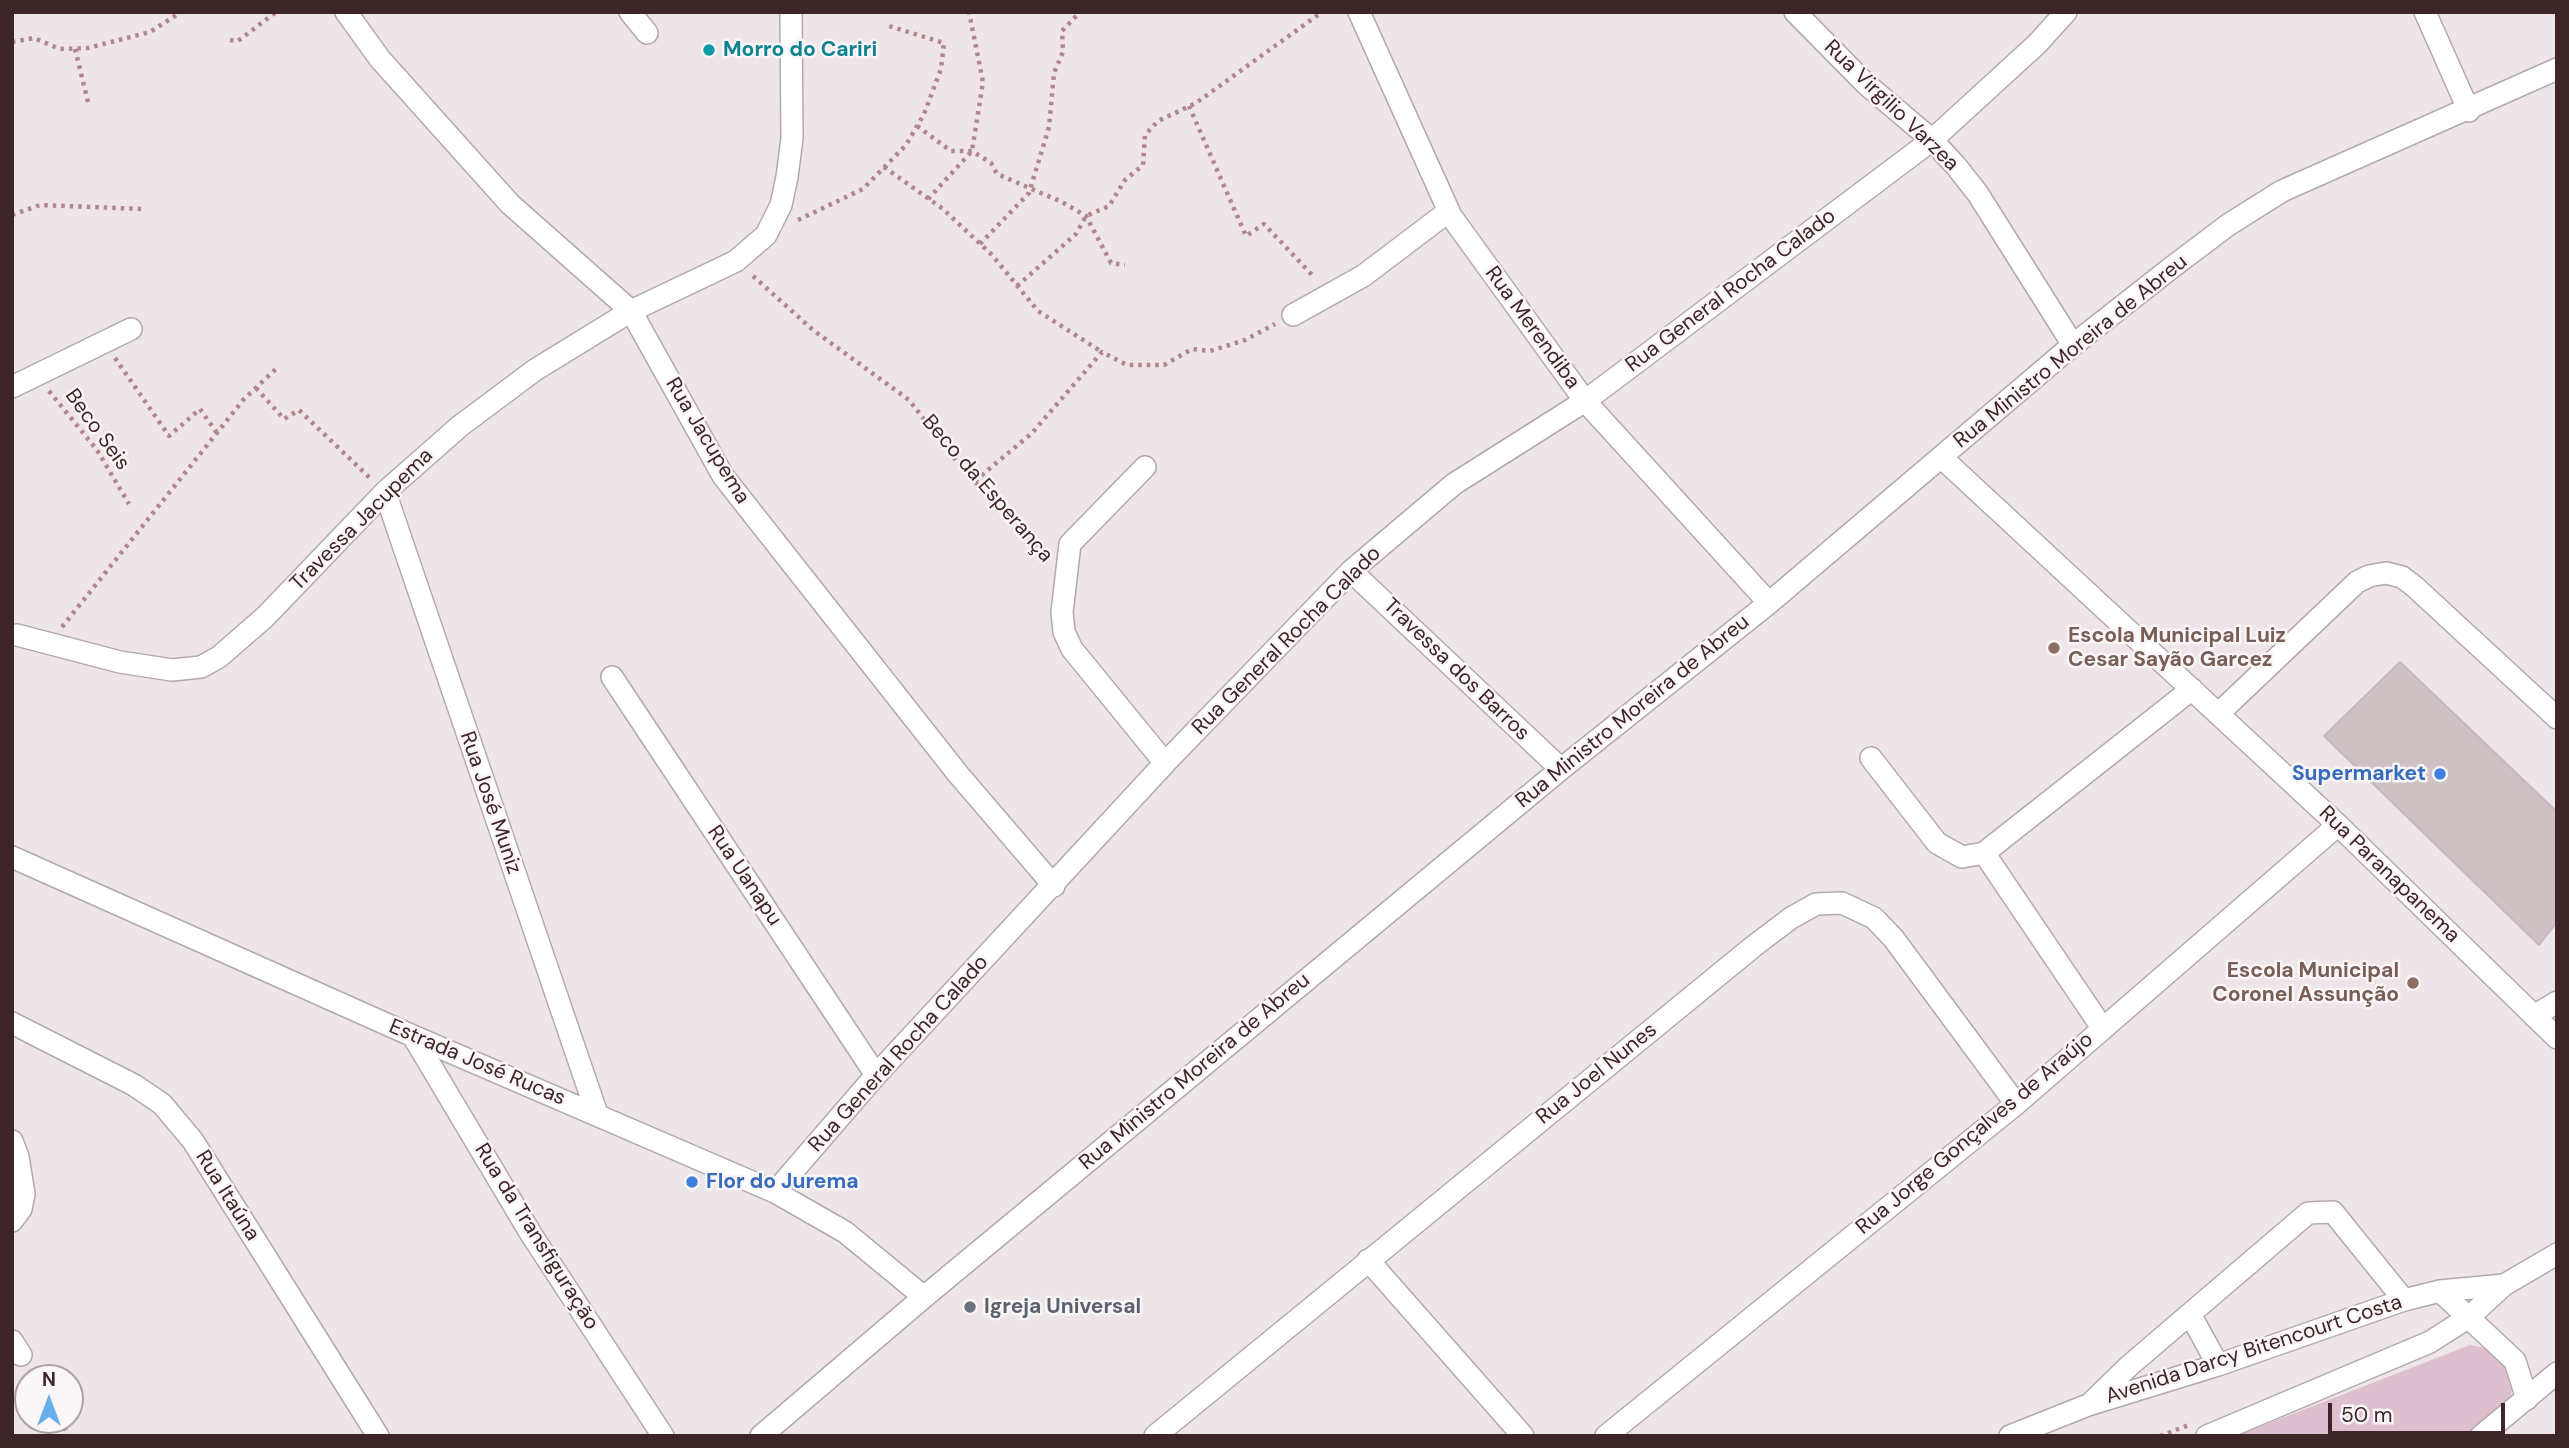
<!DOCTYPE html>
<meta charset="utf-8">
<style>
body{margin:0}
#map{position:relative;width:2569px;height:1448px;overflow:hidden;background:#ede5e7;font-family:"DM Sans",sans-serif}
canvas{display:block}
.frame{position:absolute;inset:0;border:14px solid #3e2527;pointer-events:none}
.north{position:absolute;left:14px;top:1364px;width:70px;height:70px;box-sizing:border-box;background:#faf5f6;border:2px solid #afa2a3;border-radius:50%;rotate:0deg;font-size:19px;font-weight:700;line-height:28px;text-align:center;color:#3e2527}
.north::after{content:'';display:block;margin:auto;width:24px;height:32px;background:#66afe9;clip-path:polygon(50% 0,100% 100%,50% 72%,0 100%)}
.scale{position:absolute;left:2328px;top:1403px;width:177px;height:32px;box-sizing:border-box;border:4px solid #3e2527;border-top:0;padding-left:9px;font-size:21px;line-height:24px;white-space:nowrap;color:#3e2527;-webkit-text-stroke:5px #faf5f6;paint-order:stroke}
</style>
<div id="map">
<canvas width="2569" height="1448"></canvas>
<div class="frame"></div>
<div class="north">N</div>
<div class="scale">50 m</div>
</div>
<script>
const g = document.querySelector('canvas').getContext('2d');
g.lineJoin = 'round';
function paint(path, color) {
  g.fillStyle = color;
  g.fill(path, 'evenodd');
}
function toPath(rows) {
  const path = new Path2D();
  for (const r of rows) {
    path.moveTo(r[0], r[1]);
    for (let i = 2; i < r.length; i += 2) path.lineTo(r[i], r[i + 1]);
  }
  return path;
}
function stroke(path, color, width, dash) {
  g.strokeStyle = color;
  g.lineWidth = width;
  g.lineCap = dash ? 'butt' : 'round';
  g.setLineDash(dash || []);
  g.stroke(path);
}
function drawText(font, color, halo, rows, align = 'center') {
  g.font = font + ' "DM Sans",sans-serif';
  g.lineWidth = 5;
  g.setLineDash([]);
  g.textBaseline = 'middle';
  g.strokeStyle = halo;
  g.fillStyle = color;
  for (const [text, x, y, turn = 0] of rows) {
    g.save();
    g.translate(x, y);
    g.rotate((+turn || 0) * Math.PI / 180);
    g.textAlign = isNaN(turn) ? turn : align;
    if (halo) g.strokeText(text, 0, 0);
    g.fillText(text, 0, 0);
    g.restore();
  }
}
const green = toPath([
 [2470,1345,2500,1351,2515,1372,2510,1401,2469,1436,2236,1436]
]);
const building = toPath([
 [2400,662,2557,812,2557,922,2539,945,2324,736,2400,662]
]);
const path = toPath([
 [230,40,238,41,276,12],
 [12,42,34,38,60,49,88,48,150,32,181,12],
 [75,49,89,106],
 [1189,106,1246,236,1264,224,1315,278],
 [917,126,951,151,972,151,991,163,997,174,1062,202,1086,216,1111,263,1125,265],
 [884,167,943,209,992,255,1038,311,1102,352],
 [928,199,972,151,983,82,969,12],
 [12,215,40,205,143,209],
 [798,220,863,189,906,145,924,114,941,69,944,43,889,26],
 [980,244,1029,193,1049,127,1054,73,1063,52,1062,31,1080,12],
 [753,276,813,330,909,400,963,469,1048,559],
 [1017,286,1076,234,1086,216,1109,206,1125,180,1143,165,1145,135,1158,121,1196,103,1322,12],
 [115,358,169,436,200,409,217,433],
 [256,388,284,419,299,410,371,479],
 [49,391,97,450,129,504],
 [975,481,1032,433,1102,352,1127,365,1164,365,1192,349,1210,351,1245,340,1275,324],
 [62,627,244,399,278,367],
 [60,1420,69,1436],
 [2160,1436,2189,1425]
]);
const minor = toPath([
 [346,12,380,59,510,204,631,311,723,476,958,774,1054,886],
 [630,12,647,33],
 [1359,12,1451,216,1585,401,1769,603],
 [1795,12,1866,84,1932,140,1956,166,1978,194,2073,345],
 [2425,12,2469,111],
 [1293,315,1363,276,1449,211],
 [12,387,131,329],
 [1942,458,2338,825,2557,1038],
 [1145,467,1070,544,1062,612,1064,632,1072,649,1165,763],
 [385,492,597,1114],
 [1351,571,1561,769],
 [17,635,120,662,172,670,201,667,219,657,265,617,385,492,460,426,535,370,631,311,736,261,766,235,781,205,787,177,792,138,791,12],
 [612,677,876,1075],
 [2218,714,2357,582,2369,576,2386,573,2402,577,2415,587,2557,718],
 [1871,758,1937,843,1962,857,1984,853,2192,689],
 [1984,853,2103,1029],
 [12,857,413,1036,775,1192,845,1232,924,1297],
 [2534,1016,2557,1002],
 [12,1023,134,1085,162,1104,193,1141,378,1436],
 [413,1036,531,1234,663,1436],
 [12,1141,18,1157,24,1194,21,1209,12,1221],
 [775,1192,876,1075,1165,763,1351,571,1454,484,1585,401,1932,140,2037,44,2066,12],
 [1368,1260,1523,1436],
 [2440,1291,2515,1361,2527,1399],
 [2190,1314,2218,1365],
 [12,1341,21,1355],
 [2093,1401,2129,1366,2308,1213,2333,1212,2404,1300],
 [761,1436,924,1297,1561,769,1769,603,2073,345,2171,268,2228,225,2282,191,2557,69],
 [1155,1436,1754,946,1791,918,1816,904,1842,903,1874,918,1894,939,2016,1104],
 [1606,1436,2016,1104,2338,825],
 [2010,1436,2088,1405,2218,1365,2404,1300,2440,1291,2504,1285],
 [2207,1436,2430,1342,2469,1317,2504,1285,2557,1254],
 [2481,1436,2557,1373]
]);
const markers = [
 [709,50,7,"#0f9aa8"],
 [2054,648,7,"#8d6e63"],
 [2440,774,7,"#3f7fe0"],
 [2413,983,7,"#8d6e63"],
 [692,1182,7,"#3f7fe0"],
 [970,1307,7,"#6b7280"]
];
const cultureNames = [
 ["Morro do Cariri",723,50]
];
const streetNames = [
 ["Rua Virgilio Varzea",1891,106,44],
 ["Rua General Rocha Calado",1731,291,-37],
 ["Rua Merendiba",1532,328,54],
 ["Rua Ministro Moreira de Abreu",2071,352,-39],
 ["Beco Seis",97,430,54],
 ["Rua Jacupema",707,441,59],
 ["Beco da Esperança",987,489,49],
 ["Travessa Jacupema",362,520,-45],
 ["Rua General Rocha Calado",1287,641,-45],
 ["Travessa dos Barros",1456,670,44],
 ["Rua Ministro Moreira de Abreu",1633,712,-39],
 ["Rua José Muniz",490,803,71],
 ["Rua Paranapanema",2389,875,44],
 ["Rua Uanapu",744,876,56],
 ["Rua General Rocha Calado",899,1054,-48],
 ["Estrada José Rucas",477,1063,23],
 ["Rua Ministro Moreira de Abreu",1195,1072,-40],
 ["Rua Joel Nunes",1597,1074,-39],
 ["Rua Jorge Gonçalves de Araújo",1975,1134,-40],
 ["Rua Itaúna",227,1196,58],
 ["Rua da Transfiguração",536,1237,58],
 ["Avenida Darcy Bitencourt Costa",2254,1350,-18]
];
const educationNames = [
 ["Escola Municipal Luiz",2068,636],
 ["Cesar Sayão Garcez",2068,660],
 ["Escola Municipal",2399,971,"right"],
 ["Coronel Assunção",2399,995,"right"]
];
const shopNames = [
 ["Supermarket",2426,774],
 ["Flor do Jurema",706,1182,"left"]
];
const worshipNames = [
 ["Igreja Universal",984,1307]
];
paint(green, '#ddbfcf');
paint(building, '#cec1c4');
stroke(building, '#c6b7bb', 2);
stroke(minor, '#b5a8aa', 24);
stroke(path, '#af878c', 4.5, [3.5, 5]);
stroke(minor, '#fff', 21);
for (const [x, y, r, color] of markers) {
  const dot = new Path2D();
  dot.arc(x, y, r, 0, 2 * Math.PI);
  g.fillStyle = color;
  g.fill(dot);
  stroke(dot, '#faf5f6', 2.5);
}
drawText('bold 21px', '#0d838f', '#faf5f6', cultureNames, 'left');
drawText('21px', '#3e2527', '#faf5f6', streetNames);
drawText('bold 21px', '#785e54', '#faf5f6', educationNames, 'left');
drawText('bold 21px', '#366cbe', '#faf5f6', shopNames, 'right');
drawText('bold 21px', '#5b616d', '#faf5f6', worshipNames, 'left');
</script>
